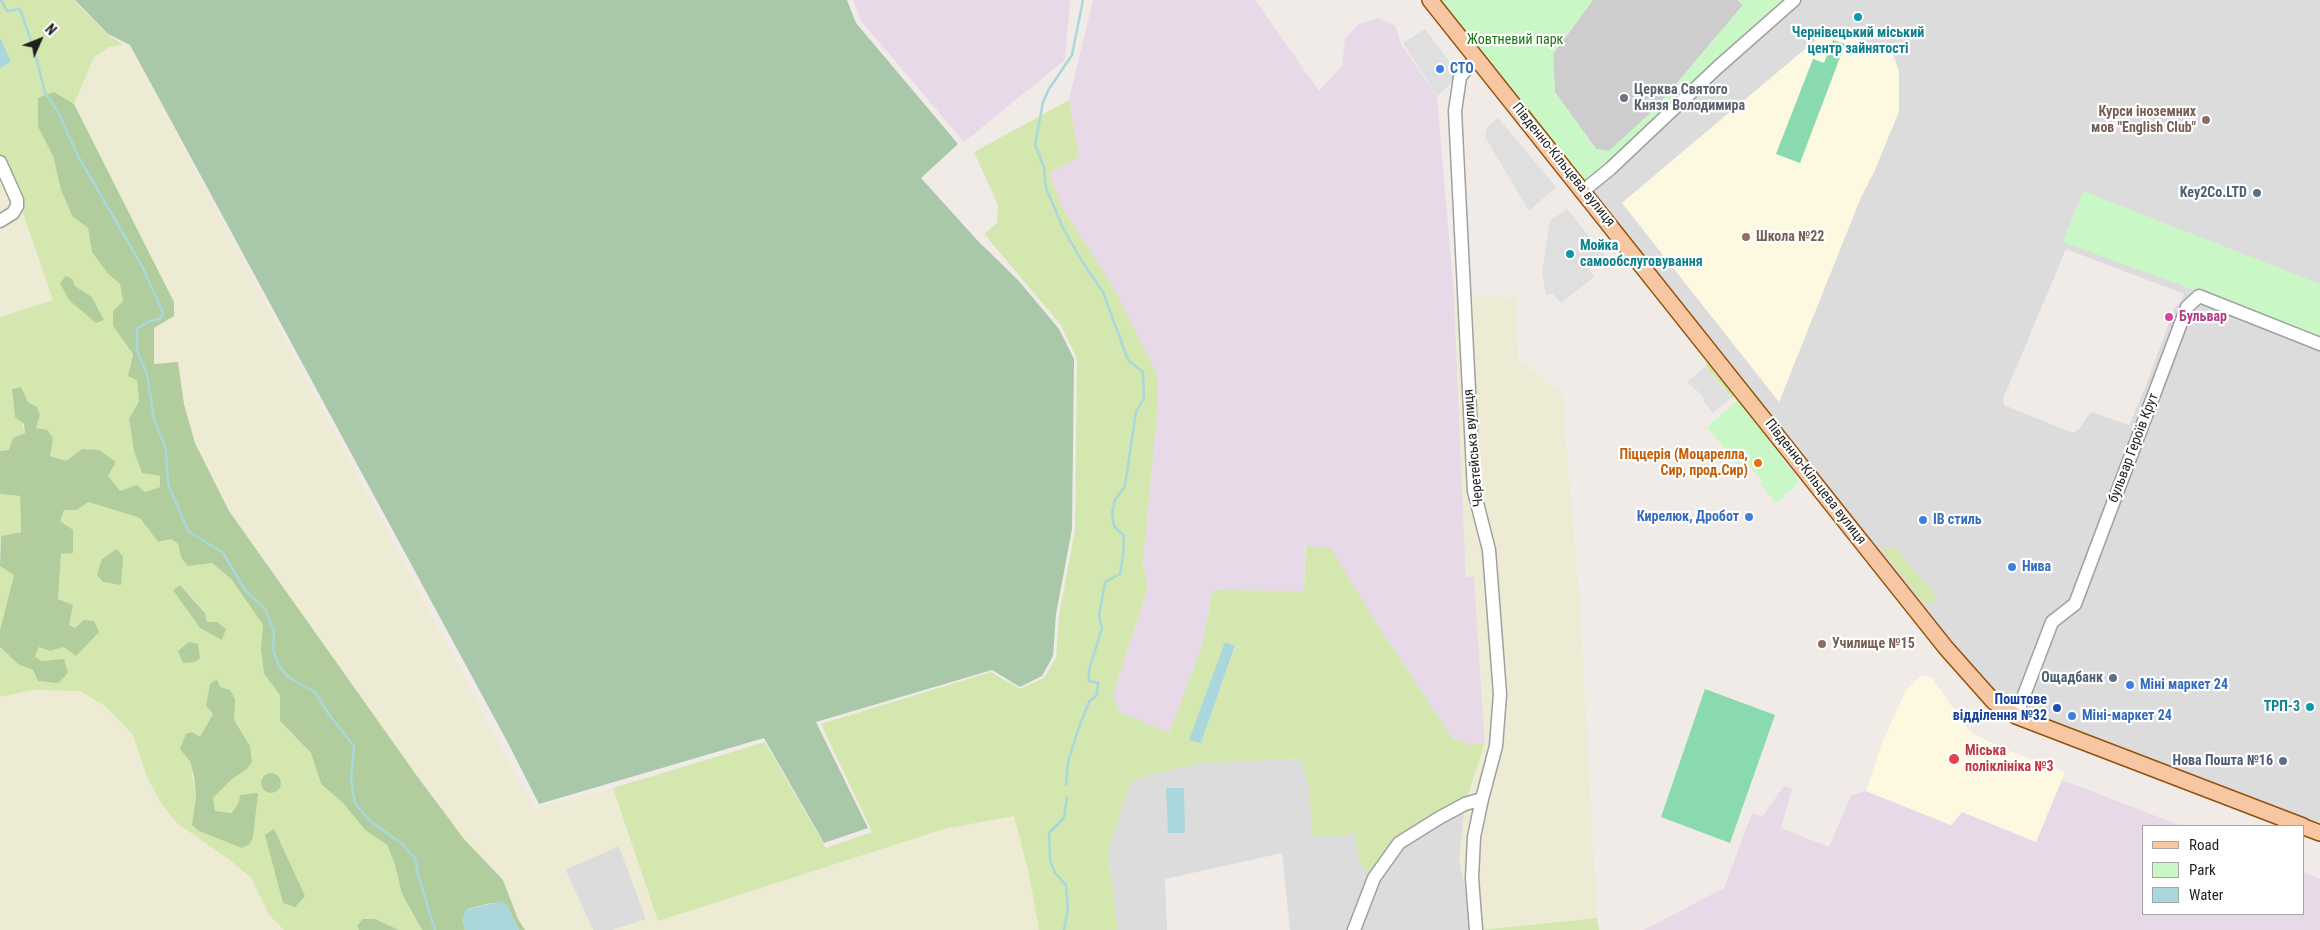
<!DOCTYPE html>
<meta charset="utf-8">
<style>
body{margin:0}
#map{position:relative;width:2320px;height:930px;overflow:hidden;background:#f0ebe6;font-family:"Roboto Condensed",sans-serif}
canvas{display:block}
.legend{position:absolute;left:2142px;top:825px;width:162px;height:90px;box-sizing:border-box;background:#fff;border:1px solid #a5a5a5;margin:0;padding:6px 9px;list-style:none;font-size:15px;color:#1f1f1f}
.legend li{display:flex;align-items:center;gap:10px;height:25px}
.legend b{width:25px;border:1px solid #a5a5a5}
.north{position:absolute;left:15px;top:15px;width:50px;height:50px;-webkit-text-stroke:4px #fff;paint-order:stroke;rotate:46deg;font-size:14px;font-weight:700;line-height:20px;text-align:center;color:#1f1f1f}
.north::after{content:'';display:block;margin:auto;width:18px;height:22px;background:#1f1f1f;clip-path:polygon(50% 0,100% 100%,50% 72%,0 100%)}
</style>
<div id="map">
<canvas width="2320" height="930"></canvas>
<ul class="legend">
<li><b style="height:6px;background:#f7c7a4"></b>Road</li>
<li><b style="height:14px;background:#caf7c6"></b>Park</li>
<li><b style="height:14px;background:#a9d7db"></b>Water</li>
</ul>
<div class="north">N</div>
</div>
<script>
const g = document.querySelector('canvas').getContext('2d');
g.lineJoin = 'round';
function paint(path, color) {
  g.fillStyle = color;
  g.fill(path, 'evenodd');
}
function toPath(rows) {
  const path = new Path2D();
  for (const r of rows) {
    if (r.length === 3) {
      path.moveTo(r[0] + r[2], r[1]);
      path.arc(r[0], r[1], r[2], 0, 2 * Math.PI);
      continue;
    }
    path.moveTo(r[0], r[1]);
    for (let i = 2; i < r.length; i += 2) path.lineTo(r[i], r[i + 1]);
  }
  return path;
}
function stroke(path, color, width, dash) {
  g.strokeStyle = color;
  g.lineWidth = width;
  g.lineCap = dash ? 'butt' : 'round';
  g.setLineDash(dash || []);
  g.stroke(path);
}
function drawText(font, color, halo, rows, align = 'center') {
  g.font = font + ' "Roboto Condensed",sans-serif';
  g.lineWidth = 4.5;
  g.setLineDash([]);
  g.textBaseline = 'middle';
  g.strokeStyle = halo;
  g.fillStyle = color;
  for (const [text, x, y, turn = 0] of rows) {
    g.save();
    g.translate(x, y);
    g.rotate((+turn || 0) * Math.PI / 180);
    g.textAlign = isNaN(turn) ? turn : align;
    if (halo) g.strokeText(text, 0, 0);
    g.fillText(text, 0, 0);
    g.restore();
  }
}
const residential = toPath([
 [1793,0,2320,0,2320,832,1994,701,1583,190],
 [1899,72,1899,111,1874,172,1861,197,1779,401,1622,203,1733,109],
 [2066,249,2184,294,2181,301,2175,307,2146,385,2129,425,2091,412,2079,429,2073,433,2004,405,2003,399],
 [1301,759,1309,789,1313,837,1355,834,1359,862,1465,804,1473,930,1290,930,1282,853,1165,879,1167,930,1118,930,1108,851,1130,783,1148,775,1202,763],
 [619,846,646,919,613,930,593,930,565,869]
]);
const industrial = toPath([
 [853,0,1070,0,1065,60,964,142,861,21],
 [1093,0,1255,0,1319,91,1342,66,1345,39,1358,24,1379,18,1395,26,1401,44,1437,97,1454,296,1466,577,1474,577,1485,742,1470,745,1452,738,1375,621,1331,549,1305,546,1304,591,1213,590,1202,646,1169,733,1120,712,1112,697,1148,588,1143,563,1158,403,1115,290,1062,207,1049,173,1079,157,1069,100],
 [2062,780,2182,826,2144,826,2144,914,2304,914,2304,872,2320,879,2320,930,1644,930,1724,888,1752,813,1762,817,1784,786,1792,789,1781,828,1829,847,1851,795,1866,791,1951,825,1962,812,2036,841]
]);
const education = toPath([
 [1830,28,1893,54,1899,72,1899,111,1874,172,1861,197,1779,402,1622,203],
 [1921,676,1931,677,1971,733,2004,749,2065,772,2036,842,1962,812,1951,825,1866,791,1882,743,1906,690]
]);
const religious = toPath([
 [1593,0,1738,0,1743,5,1654,110,1609,151,1596,149,1555,92,1553,54]
]);
const farmland = toPath([
 [123,44,130,46,534,809,613,788,658,920,944,829,1015,816,1029,874,1039,930,613,930,646,919,619,846,565,870,593,930,525,930,518,919,503,880,464,839,417,776,229,511,195,443,184,404,178,363,154,365,154,328,174,316,174,302,74,104,94,57,109,47],
 [0,161,23,213,53,300,0,317],
 [1454,296,1516,298,1518,360,1562,394,1580,607,1597,918,1473,930,1459,859,1465,804,1485,742,1474,577,1466,578],
 [33,690,80,691,105,706,133,735,147,777,209,846,230,860,251,878,270,916,284,930,0,930,0,697]
]);
const grass = toPath([
 [0,0,74,0,108,35,123,44,109,47,94,57,74,104,54,92,38,127,53,156,61,190,72,216,88,228,92,252,108,274,120,284,123,301,113,311,113,326,133,354,129,369,137,380,139,401,129,419,134,452,142,473,160,476,160,488,145,492,137,485,120,492,82,449,66,461,50,456,36,428,40,415,37,407,28,402,21,387,12,389,25,433,9,451,0,451,0,317,53,300,23,213,0,161,0,68,11,62,0,37],
 [66,277,72,279,75,286,92,297,104,320],
 [1069,100,1079,157,1049,173,1062,207,1115,290,1158,376,1158,403,1143,563,1148,588,1112,697,1120,712,1169,733,1202,646,1213,590,1304,591,1306,546,1331,548,1375,621,1452,738,1470,745,1485,742,1465,804,1407,836,1375,881,1359,862,1355,834,1313,837,1309,789,1301,759,1202,763,1148,775,1130,783,1108,851,1118,930,1039,930,1029,874,1014,816,944,829,658,921,613,788,765,742,826,848,872,832,821,724,991,672,1020,689,1044,678,1056,658,1059,616,1075,530,1077,359,1061,325,984,234,997,223,998,205,974,152],
 [1225,642,1235,647,1201,743],
 [1708,363,1735,396,1732,398,1705,366],
 [0,494,20,496,21,532,1,536,0,542],
 [87,502,140,518,158,542,171,539,178,544,181,557,212,563,232,580,263,625,261,649,264,674,280,695,280,721,311,753,321,784,343,803,365,830,387,845,395,865,402,894,422,930,399,930,375,919,363,919,357,926,359,930,284,930,270,916,251,878,230,860,178,824,163,806,147,777,133,735,105,706,80,691,33,690,0,697,0,647,18,664,33,670,41,661,35,656,39,647,50,651,64,647,75,629,68,625,58,599,61,554,73,552,59,522,64,510,77,510],
 [180,585,205,612,207,622,173,590],
 [210,685,235,712,233,720,250,746,246,770,232,779,213,798,215,811,232,813,239,802,257,794,253,824,193,825,196,797,190,761,213,714,206,706],
 [296,875,283,903,277,878],
 [1886,546,1895,548,1934,593,1936,598,1932,604,1925,604,1884,553],
 [0,566,14,575,0,630],
 [1597,918,1599,930,1481,930]
]);
const forest = toPath([
 [54,92,74,104,174,302,174,316,154,328,154,364,178,362,184,404,195,443,229,511,417,776,464,839,503,880,518,919,525,930,519,930,506,904,491,903,468,909,462,919,465,930,422,930,402,894,395,865,387,845,365,830,343,803,321,784,311,753,280,721,280,695,264,674,261,649,263,625,232,580,212,563,188,566,181,557,178,544,171,539,158,542,140,518,88,502,77,510,64,510,60,521,73,530,73,553,61,554,58,599,73,605,69,625,75,628,84,620,94,621,99,632,76,656,64,647,50,651,39,647,35,656,41,661,64,659,68,673,58,683,38,681,33,670,18,664,0,647,0,630,14,575,0,566,1,536,21,532,20,496,0,494,0,451,9,450,13,438,25,433,24,424,15,417,12,389,21,387,28,402,37,407,40,415,36,428,47,430,53,438,50,456,66,461,82,449,99,450,116,462,108,476,120,491,137,485,145,492,160,487,160,476,142,473,134,452,129,419,139,401,137,380,128,376,133,354,113,326,113,311,123,301,120,284,108,274,92,252,88,228,72,216,61,190,53,156,38,127,38,98],
 [66,276,72,279,75,286,92,297,104,320,96,323,69,300,60,283],
 [117,549,123,557,121,585,103,582,97,575,102,559],
 [180,585,205,613,207,622,217,622,226,629,222,640,200,628,173,590],
 [189,642,198,644,200,658,195,662,183,663,178,651],
 [217,679,220,687,230,690,235,699,234,720,250,746,252,762,246,770,232,779,213,798,215,811,232,813,239,802,240,795,258,793,253,837,250,844,242,848,199,831,192,825,196,797,194,777,190,761,180,749,186,734,192,732,200,737,213,714,206,706,210,684],
 [271,783,10],
 [274,829,305,896,295,907,283,903,265,835],
 [363,919,375,919,399,930,359,930,357,926]
]);
const cemetery = toPath([
 [75,0,847,0,856,23,958,144,921,178,977,240,1018,280,1059,329,1074,359,1072,529,1056,614,1053,656,1042,676,1020,687,992,670,816,722,868,828,824,843,764,738,539,804,508,743,130,45,108,34]
]);
const park = toPath([
 [1430,0,1593,0,1553,54,1555,92,1595,149,1609,151,1654,110,1743,5,1738,0,1793,0,1583,190],
 [2083,191,2320,284,2320,336,2063,242],
 [1738,400,1797,477,1797,485,1776,503,1760,484,1762,481,1745,460,1738,465,1707,427]
]);
const pitch = toPath([
 [1833,40,1845,44,1800,163,1776,154,1813,59,1824,63],
 [1705,689,1775,715,1730,843,1661,817]
]);
const parking = toPath([
 [1425,29,1460,76,1437,96,1403,43],
 [1498,118,1556,187,1529,211,1485,137,1487,127],
 [1567,209,1606,257,1589,269,1594,277,1561,303,1553,294,1546,295,1542,273,1550,221],
 [1705,367,1731,398,1713,413,1704,402,1703,396,1687,382]
]);
const water = toPath([
 [0,37,11,62,0,68],
 [1225,642,1235,646,1201,743,1189,740],
 [1166,788,1184,788,1185,833,1168,833],
 [501,901,506,904,519,930,465,930,462,919,466,910]
]);
const stream = toPath([
 [1,0,7,11,20,9,34,49,45,93,57,110,78,156,143,268,163,313,160,319,150,321,137,329,137,351,147,374,154,419,166,450,168,484,188,531,223,553,246,591,266,610,274,633,273,650,280,668,291,679,315,692,330,716,354,746,351,781,355,803,369,820,402,844,415,858,418,874,435,930],
 [1066,785,1068,762,1079,727,1089,702,1097,695,1098,683,1089,681,1089,670,1102,628,1099,616,1105,582,1120,574,1123,556,1124,536,1114,526,1112,513,1115,500,1125,486,1136,412,1144,398,1143,372,1128,360,1103,292,1083,263,1063,228,1046,188,1044,167,1035,145,1043,102,1049,89,1072,55,1083,0],
 [1064,930,1068,909,1066,885,1055,873,1050,860,1049,833,1064,818,1067,798]
]);
const minor = toPath([
 [0,162,17,200,17,206,13,213,0,221],
 [1583,191,1610,169,1718,67,1794,0],
 [2016,716,2052,622,2075,604,2187,307,2199,296,2320,344],
 [1354,930,1374,878,1399,843,1439,818,1465,804,1482,799],
 [1476,930,1472,878,1474,837,1482,799,1496,746,1500,694,1489,550,1474,491,1455,111,1460,77,1476,58]
]);
const major = toPath([
 [1430,0,1946,648,1994,702,2016,716,2303,826],
 [2304,827,2320,833]
]);
const markers = [
 [1858,17,5,"#0f9aa8"],
 [1440,69,5,"#3f7fe0"],
 [1624,98,5,"#6b7280"],
 [2206,120,5,"#8d6e63"],
 [2257,193,5,"#5c6f8a"],
 [1746,237,5,"#8d6e63"],
 [1570,254,5,"#0f9aa8"],
 [2169,317,5,"#d1479c"],
 [1758,463,5,"#e8710a"],
 [1749,517,5,"#3f7fe0"],
 [1923,520,5,"#3f7fe0"],
 [2012,567,5,"#3f7fe0"],
 [1822,644,5,"#8d6e63"],
 [2113,678,5,"#5c6f8a"],
 [2130,685,5,"#3f7fe0"],
 [2310,707,5,"#0f9aa8"],
 [2057,708,5,"#1a4fb4"],
 [2072,716,5,"#3f7fe0"],
 [1954,759,6,"#e0444e"],
 [2283,761,5,"#5c6f8a"]
];
const cultureNames = [
 ["Чернівецький міський",1858,33],
 ["центр зайнятості",1858,49],
 ["Мойка",1580,246,"left"],
 ["самообслуговування",1580,262,"left"],
 ["ТРП-3",2300,707,"right"]
];
const parkNames = [
 ["Жовтневий парк",1515,40]
];
const shopNames = [
 ["СТО",1450,69],
 ["Кирелюк, Дробот",1739,517,"right"],
 ["ІВ стиль",1933,520],
 ["Нива",2022,567],
 ["Міні маркет 24",2140,685],
 ["Міні-маркет 24",2082,716]
];
const worshipNames = [
 ["Церква Святого",1634,90],
 ["Князя Володимира",1634,106]
];
const educationNames = [
 ["Курси іноземних",2196,112,"right"],
 ["мов \"English Club\"",2196,128,"right"],
 ["Школа №22",1756,237],
 ["Училище №15",1832,644]
];
const streetNames = [
 ["Південно-Кільцева вулиця",1563,165,51],
 ["Черетейська вулиця",1474,448,-95],
 ["бульвар Героїв Крут",2134,448,-69],
 ["Південно-Кільцева вулиця",1815,482,52]
];
const serviceNames = [
 ["Key2Co.LTD",2247,193],
 ["Ощадбанк",2103,678],
 ["Нова Пошта №16",2273,761]
];
const hotelNames = [
 ["Бульвар",2179,317]
];
const foodNames = [
 ["Піццерія (Моцарелла,",1748,455],
 ["Сир, прод.Сир)",1748,471]
];
const transitNames = [
 ["Поштове",2047,700],
 ["відділення №32",2047,716]
];
const healthNames = [
 ["Міська",1965,751],
 ["поліклініка №3",1965,767]
];
paint(residential, '#dddcdd');
paint(industrial, '#e8d9e8');
paint(education, '#fdf9e1');
paint(religious, '#cdcdcd');
paint(farmland, '#edebd3');
paint(grass, '#d3e7af');
paint(forest, '#b2cd9d');
paint(cemetery, '#a9c7a9');
paint(park, '#caf7c6');
paint(pitch, '#89daae');
paint(parking, '#dfdfdf');
paint(water, '#a9d7db');
stroke(stream, '#a9d7db', 2.5);
stroke(minor, '#a0a0a0', 15);
stroke(major, '#935008', 18);
stroke(minor, '#fff', 12);
stroke(major, '#f7c7a4', 15);
for (const [x, y, r, color] of markers) {
  const dot = new Path2D();
  dot.arc(x, y, r, 0, 2 * Math.PI);
  g.fillStyle = color;
  g.fill(dot);
  stroke(dot, '#fff', 2);
}
drawText('bold 14px', '#0d838f', '#fff', cultureNames);
drawText('14px', '#197912', '#fff', parkNames);
drawText('bold 14px', '#366cbe', '#fff', shopNames, 'left');
drawText('bold 14px', '#5b616d', '#fff', worshipNames, 'left');
drawText('bold 14px', '#785e54', '#fff', educationNames, 'left');
drawText('14px', '#1f1f1f', '#fff', streetNames);
drawText('bold 14px', '#4e5e75', '#fff', serviceNames, 'right');
drawText('bold 14px', '#b23c85', '#fff', hotelNames, 'left');
drawText('bold 14px', '#c56008', '#fff', foodNames, 'right');
drawText('bold 14px', '#164399', '#fff', transitNames, 'right');
drawText('bold 14px', '#be3a42', '#fff', healthNames, 'left');
</script>
